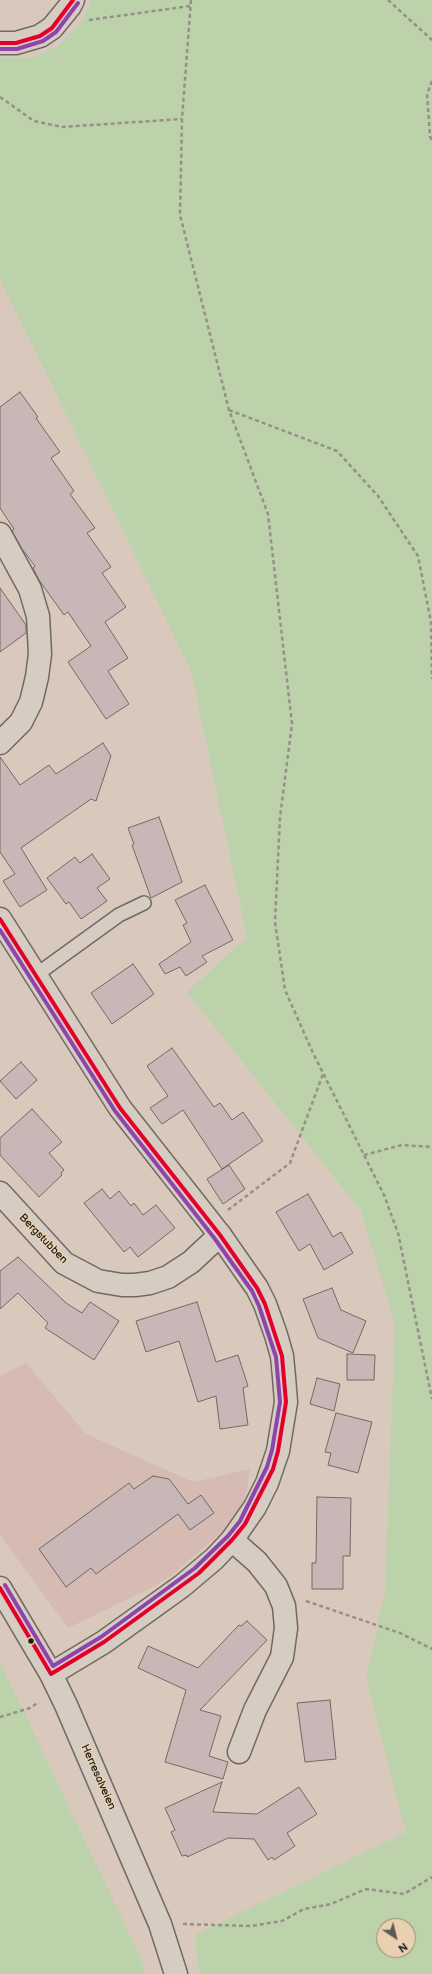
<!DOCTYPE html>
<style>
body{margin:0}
#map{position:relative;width:432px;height:1974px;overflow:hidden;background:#d9c9bd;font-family:"Balsamiq Sans",sans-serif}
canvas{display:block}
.north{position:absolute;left:376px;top:1918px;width:40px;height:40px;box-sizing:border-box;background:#e8d0b0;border:1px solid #968875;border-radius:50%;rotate:145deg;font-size:11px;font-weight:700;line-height:16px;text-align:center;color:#1c1c1c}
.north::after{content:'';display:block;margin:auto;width:14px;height:18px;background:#5e5954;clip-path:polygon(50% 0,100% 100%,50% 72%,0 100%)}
</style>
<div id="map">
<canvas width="432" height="1974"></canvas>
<div class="north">N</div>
</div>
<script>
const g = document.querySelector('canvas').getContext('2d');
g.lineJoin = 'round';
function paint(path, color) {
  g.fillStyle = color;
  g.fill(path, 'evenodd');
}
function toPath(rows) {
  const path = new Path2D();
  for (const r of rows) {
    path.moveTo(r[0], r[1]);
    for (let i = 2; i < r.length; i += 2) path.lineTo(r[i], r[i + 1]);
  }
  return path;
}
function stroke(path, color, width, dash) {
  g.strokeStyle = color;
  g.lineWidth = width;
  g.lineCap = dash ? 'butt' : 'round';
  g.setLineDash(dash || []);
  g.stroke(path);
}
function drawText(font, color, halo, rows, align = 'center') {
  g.font = font + ' "Balsamiq Sans",sans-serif';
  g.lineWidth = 3;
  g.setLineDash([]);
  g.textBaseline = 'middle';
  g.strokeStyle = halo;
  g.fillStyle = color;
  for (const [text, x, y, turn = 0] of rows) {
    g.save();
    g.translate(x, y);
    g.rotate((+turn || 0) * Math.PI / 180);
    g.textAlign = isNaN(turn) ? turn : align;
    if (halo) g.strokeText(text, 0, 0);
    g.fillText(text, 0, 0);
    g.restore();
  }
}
const built = toPath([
 [26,1363,86,1434,193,1482,250,1469,246,1496,222,1532,173,1574,155,1586,68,1628,0,1535,0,1376]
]);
const green = toPath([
 [91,0,432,0,432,1974,201,1974,197,1959,195,1935,406,1832,366,1679,385,1591,395,1324,361,1211,187,992,247,937,191,670,0,279,0,58,27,58,41,54,58,46,83,21],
 [384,1926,408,1926,408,1950,384,1950],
 [0,1662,143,1963,145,1974,0,1974]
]);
const building = toPath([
 [20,392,38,417,36,418,60,452,51,458,74,491,70,494,95,528,87,533,111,567,102,573,126,607,105,622,128,658,108,671,129,704,106,719,68,662,91,646,68,612,64,615,39,580,33,568,35,566,22,549,12,531,14,529,0,508,0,407,20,392],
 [0,588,26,625,26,633,0,652,0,588],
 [103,743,111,756,96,801,91,799,21,848,47,890,20,907,3,881,15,874,0,852,0,757,20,785,49,765,56,774,103,743],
 [159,817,182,882,151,898,132,845,134,844,128,828,159,817],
 [92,854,110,879,97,888,107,901,81,919,69,902,66,904,47,878,75,857,80,863,92,854],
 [205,885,233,940,202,956,207,962,186,976,180,967,165,974,159,964,191,942,183,925,187,923,175,900,205,885],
 [133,964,154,994,112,1024,91,993,133,964],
 [172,1048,214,1107,220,1103,232,1120,243,1112,263,1141,222,1169,183,1110,162,1124,150,1108,168,1096,147,1066,172,1048],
 [21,1062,37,1080,16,1099,0,1081,21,1062],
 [32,1109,62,1142,49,1153,64,1170,61,1173,62,1175,39,1197,0,1155,0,1138,32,1109],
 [229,1165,245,1189,223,1204,207,1179,229,1165],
 [102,1189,110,1199,119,1191,131,1206,134,1203,143,1215,156,1205,175,1228,138,1257,130,1247,124,1252,84,1203,102,1189],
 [308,1194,333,1237,341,1232,353,1253,324,1270,310,1244,299,1251,276,1212,308,1194],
 [18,1257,66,1303,82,1313,90,1302,119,1321,94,1360,45,1328,48,1323,18,1293,0,1309,0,1271,18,1257],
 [332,1288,341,1310,366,1321,353,1353,318,1338,303,1299,332,1288],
 [197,1302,216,1362,238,1355,248,1386,243,1388,248,1425,220,1429,216,1396,198,1402,179,1341,146,1352,136,1321,197,1302],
 [347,1354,375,1355,374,1380,347,1380,347,1354],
 [317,1378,340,1384,334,1411,310,1404,317,1378],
 [336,1413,372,1422,358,1473,328,1465,331,1453,325,1452,336,1413],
 [153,1476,169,1479,188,1504,201,1495,214,1513,190,1530,178,1514,96,1574,91,1568,66,1587,39,1549,129,1483,134,1489,153,1476],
 [317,1497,351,1498,350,1556,343,1556,343,1589,312,1589,312,1563,316,1563,317,1497],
 [247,1621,267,1640,200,1710,221,1716,209,1756,228,1762,223,1779,165,1762,186,1690,138,1668,148,1646,198,1668,239,1625,241,1626,247,1621],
 [330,1700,336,1759,305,1762,297,1703,330,1700],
 [222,1782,213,1812,257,1814,299,1787,317,1814,287,1833,295,1846,274,1860,272,1857,268,1860,254,1839,228,1838,187,1857,187,1855,182,1856,171,1832,175,1830,165,1808,222,1782]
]);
const path = toPath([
 [191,0,182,119,180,215,229,410,268,514,292,724,280,817,275,922,285,990,313,1053,384,1195,398,1233,432,1399],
 [388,0,432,40],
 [89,20,190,6],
 [432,81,427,94,430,136,432,141],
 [0,97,34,121,62,127,182,119],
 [229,410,337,451,378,496,418,556,431,622,432,679],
 [364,1155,402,1145,432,1147],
 [228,1210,290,1163,323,1074],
 [306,1601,400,1633,432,1649],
 [0,1717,30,1708,39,1702],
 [183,1924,251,1926,282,1921,304,1909,331,1904,366,1889,404,1894,432,1877]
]);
const lane = toPath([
 [36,975,119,915,144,903]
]);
const street = toPath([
 [0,534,30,589,38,616,40,654,37,677,31,702,21,722,0,743],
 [0,1193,64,1263,98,1281,122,1285,135,1285,150,1283,168,1277,191,1262,220,1235],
 [232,1540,257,1562,276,1586,284,1606,286,1628,282,1657,255,1710,239,1752],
 [0,1588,51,1674,66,1705,160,1924,176,1974]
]);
const secondary = toPath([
 [0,43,16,43,40,36,52,28,70,6,73,0],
 [0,919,120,1108,220,1235,257,1288,265,1304,276,1335,282,1356,284,1377,286,1402,278,1451,267,1483,255,1507,232,1540,214,1559,182,1586,104,1642,51,1674]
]);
const bus1 = toPath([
 [0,43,16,43,40,36,52,28,73,0],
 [0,919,120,1108,220,1235,257,1288,265,1304,282,1356,286,1402,278,1451,273,1469,245,1524,232,1540,199,1573,104,1642,51,1674,0,1588]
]);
const bus2 = toPath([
 [0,49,17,49,43,41,56,32,78,3],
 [0,930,115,1111,215,1239,252,1291,259,1306,276,1357,280,1402,272,1450,267,1467,240,1521,228,1536,195,1568,101,1637,53,1666,5,1585]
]);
const markers = [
 [31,1641,3.5,"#1c1c1c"]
];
const streetNames = [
 ["Bergstubben",43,1239,46],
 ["Herresalveien",98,1777,66]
];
paint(built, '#d5bbb1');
paint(green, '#bbd2ab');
paint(building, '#c8b7b6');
stroke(building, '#716a64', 1);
stroke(lane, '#716a64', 16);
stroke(street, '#716a64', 25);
stroke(secondary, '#716a64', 25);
stroke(path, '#979089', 2.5, [4, 3]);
stroke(lane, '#d6ccc1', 13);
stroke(street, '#d6ccc1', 22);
stroke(secondary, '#d6ccc1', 22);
stroke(bus1, '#e4002b', 4);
stroke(bus2, '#8e44ad', 4);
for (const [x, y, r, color] of markers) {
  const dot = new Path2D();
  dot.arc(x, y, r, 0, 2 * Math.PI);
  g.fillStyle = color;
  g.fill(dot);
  stroke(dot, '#e8d0b0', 1.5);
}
drawText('11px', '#1c1c1c', '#e8d0b0', streetNames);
</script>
